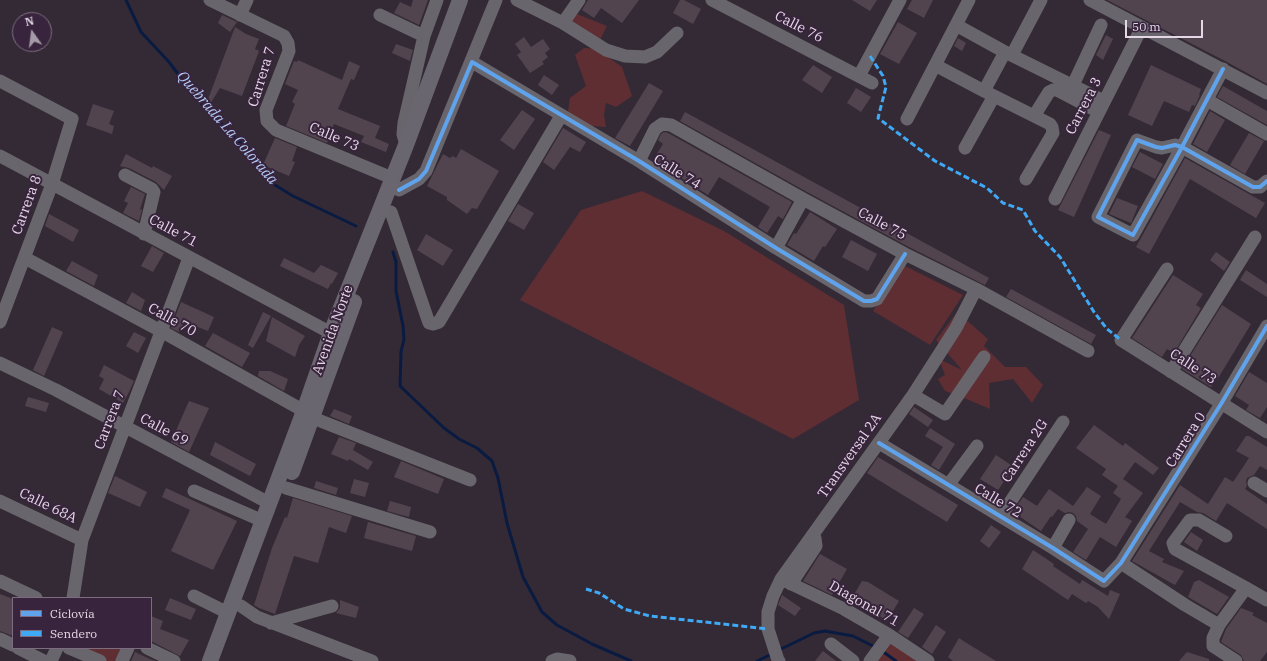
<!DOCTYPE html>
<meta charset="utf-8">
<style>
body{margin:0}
#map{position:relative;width:1267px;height:661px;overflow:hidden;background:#342a36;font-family:"IBM Plex Serif",serif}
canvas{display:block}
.legend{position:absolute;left:12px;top:597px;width:140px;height:52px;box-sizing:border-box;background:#38243c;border:1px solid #7d6c80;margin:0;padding:5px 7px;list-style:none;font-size:12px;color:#e4d7e6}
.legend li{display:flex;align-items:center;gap:8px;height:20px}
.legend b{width:20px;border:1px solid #7d6c80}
.north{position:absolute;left:12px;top:12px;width:40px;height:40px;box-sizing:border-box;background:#38243c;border:1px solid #7d6c80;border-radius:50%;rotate:346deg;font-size:11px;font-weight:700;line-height:16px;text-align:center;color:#e4d7e6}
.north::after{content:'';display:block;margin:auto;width:14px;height:18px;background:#a69aa8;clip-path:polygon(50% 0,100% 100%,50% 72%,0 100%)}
.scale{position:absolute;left:1125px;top:20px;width:78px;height:18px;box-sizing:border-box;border:2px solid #e4d7e6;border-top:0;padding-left:5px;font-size:12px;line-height:14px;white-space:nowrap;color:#e4d7e6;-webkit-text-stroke:3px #38243c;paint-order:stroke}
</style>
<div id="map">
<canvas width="1267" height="661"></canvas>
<ul class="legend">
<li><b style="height:5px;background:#60a3ed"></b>Ciclovía</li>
<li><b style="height:5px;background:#3fa9f5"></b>Sendero</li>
</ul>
<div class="north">N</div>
<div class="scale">50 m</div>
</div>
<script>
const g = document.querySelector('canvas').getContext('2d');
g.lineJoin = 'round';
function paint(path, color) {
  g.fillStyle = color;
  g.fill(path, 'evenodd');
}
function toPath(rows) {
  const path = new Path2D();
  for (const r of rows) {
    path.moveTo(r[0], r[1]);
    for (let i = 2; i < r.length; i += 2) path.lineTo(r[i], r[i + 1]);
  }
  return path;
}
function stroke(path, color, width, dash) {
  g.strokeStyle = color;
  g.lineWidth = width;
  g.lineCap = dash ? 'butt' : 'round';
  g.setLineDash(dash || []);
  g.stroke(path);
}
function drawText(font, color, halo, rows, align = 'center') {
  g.font = font + ' "IBM Plex Serif",serif';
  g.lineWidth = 4;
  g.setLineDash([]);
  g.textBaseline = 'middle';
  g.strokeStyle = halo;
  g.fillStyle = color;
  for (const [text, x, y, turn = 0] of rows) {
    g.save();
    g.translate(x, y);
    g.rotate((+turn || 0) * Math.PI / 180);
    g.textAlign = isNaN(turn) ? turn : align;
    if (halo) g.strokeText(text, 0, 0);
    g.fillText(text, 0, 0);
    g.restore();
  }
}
const green = toPath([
 [572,12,607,26,599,42,567,23],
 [584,48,597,49,622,67,632,96,616,107,606,103,604,115,606,127,581,125,567,118,570,98,586,86,575,55],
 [642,191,724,231,844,305,859,400,793,439,520,300,581,210],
 [903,265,963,295,930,345,873,311],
 [957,312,988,339,984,346,1005,367,1026,367,1043,385,1032,403,1013,379,989,383,990,409,964,398,945,391,938,379,945,375,939,359,962,370,936,340],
 [891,639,923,661,878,661],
 [65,648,131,648,125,661,94,661]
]);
const stream = toPath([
 [126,0,141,32,169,62,197,99,214,117,224,126,231,135,249,149,256,165,270,182,293,196,356,226],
 [393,252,396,262,396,291,403,326,404,339,401,352,400,386,444,428,459,439,477,448,492,461,498,478,507,523,523,577,542,612,557,625,592,644,631,661],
 [779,650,814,633,825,631,853,636,875,647],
 [882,651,896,661],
 [757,661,772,654]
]);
const building = toPath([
 [413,0,428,0,419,25,394,13,400,2,411,7],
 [588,0,639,0,622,23,601,8,594,18,582,10],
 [680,0,684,0,701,9,693,24,673,13],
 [852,0,877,0,870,11],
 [912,0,933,0,924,18,907,9],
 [1107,0,1267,0,1267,84,1227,62],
 [222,15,237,22,230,32,218,23],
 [898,22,917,33,899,64,880,54],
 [235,27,246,34,259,39,255,49,259,51,242,96,220,88,210,104,207,102],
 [1106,35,1113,39,1103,60,1096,55],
 [524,37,531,47,543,39,550,49,545,53,548,57,542,62,544,64,530,73,517,55,521,52,515,44],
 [958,38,966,43,962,51,954,46],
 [396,44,413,50,410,61,392,53],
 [298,60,342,80,349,61,360,66,354,80,351,79,338,109,380,126,375,138,389,144,386,152,361,142,364,136,334,124,327,143,286,126,295,104,292,102,298,90,285,84,294,61,297,62],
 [813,65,832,77,822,93,802,80],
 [1151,65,1201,89,1199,95,1200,95,1195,106,1192,105,1189,112,1164,101,1152,126,1128,115],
 [544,75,559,85,552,95,538,85],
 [649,83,663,91,630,146,615,138],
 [1223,86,1267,111,1267,125,1217,97],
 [856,88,871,97,861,112,847,103],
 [93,104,114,111,109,124,114,126,112,134,86,125],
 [522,110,535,119,514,150,500,140],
 [1210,111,1225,120,1207,152,1193,144],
 [685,112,989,278,985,285,909,247,807,192,680,121],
 [563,128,586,142,580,152,570,147,554,170,543,162],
 [1099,130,1111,135,1074,217,1058,210],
 [664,132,668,133,792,202,783,219,778,216,767,233,758,227,770,207,719,177,708,195,653,160,663,144,658,140,661,134],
 [1249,133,1264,141,1245,174,1230,165],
 [275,138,297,147,292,161,295,162,289,176,263,165],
 [461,149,499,171,477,209,472,208,467,214,447,200,447,197,427,186,443,154,450,158,453,156,456,158],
 [1140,152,1163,164,1155,179,1132,167],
 [126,154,152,168,153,166,172,176,164,190,156,182,129,168,120,166],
 [1185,158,1265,203,1256,218,1190,179,1149,254,1136,247],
 [131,187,145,194,140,209,142,210,139,221,123,213,128,203,124,201],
 [1117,198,1138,206,1131,223,1109,214],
 [518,204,534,213,524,230,508,221],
 [810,212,837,229,825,247,823,246,814,261,787,245,794,233,796,234],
 [49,214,79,230,73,242,45,226],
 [426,234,453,250,443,266,417,250],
 [851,240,877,254,868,271,842,257],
 [152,246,164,253,153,272,141,266],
 [1216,252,1230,262,1224,271,1210,260],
 [284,258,314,273,321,265,338,273,332,284,331,283,328,289,280,266],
 [72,261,98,275,94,286,66,271],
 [1246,270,1267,284,1267,297,1240,280],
 [1173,275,1203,294,1196,305,1201,308,1174,353,1167,349,1162,357,1132,338],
 [1011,289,1096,335,1091,344,1006,297],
 [132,292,145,300,141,311,126,303],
 [181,302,214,317,208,331,185,322,179,332,171,328],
 [1222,305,1251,324,1217,380,1216,379,1211,387,1182,369],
 [263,312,271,316,253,348,248,345],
 [272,317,305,336,299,345,295,357,266,341],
 [52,327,63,332,44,376,33,370],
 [134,332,146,338,138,353,126,346],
 [213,333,250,353,242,367,205,346],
 [104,365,134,381,129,392,123,403,99,389,104,379,99,376],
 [259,371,270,371,288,379,284,391,258,376],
 [1249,372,1267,383,1267,407,1260,418,1246,410,1249,405,1235,396],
 [28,397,49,403,46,412,25,406],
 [189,401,209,408,189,452,171,442],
 [914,407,933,420,928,427,909,414],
 [334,409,352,416,349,424,330,416],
 [1094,425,1123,446,1125,443,1159,468,1153,475,1135,462,1123,479,1143,493,1125,517,1132,521,1116,547,1100,537,1086,560,1073,552,1088,529,1077,521,1076,516,1073,513,1069,512,1065,513,1058,509,1052,517,1051,516,1041,531,1013,512,1023,497,1037,506,1049,489,1073,506,1087,487,1101,496,1090,514,1106,524,1121,499,1113,493,1118,486,1102,475,1106,469,1076,448],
 [930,428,955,444,939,470,931,465,943,447,925,436],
 [1246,436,1249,436,1267,447,1267,470,1260,466,1254,475,1247,478,1246,482,1247,486,1245,489,1267,504,1267,529,1227,503,1216,521,1203,513,1197,512,1180,502,1149,551,1164,559,1162,562,1184,571,1175,585,1132,561,1180,485,1208,504,1225,477,1233,482,1249,458,1236,451],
 [339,437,356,443,353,450,373,462,368,470,349,459,348,461,331,454],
 [215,442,256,464,250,476,210,455],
 [996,455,1014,467,998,490,980,479],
 [878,457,958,505,947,522,867,473],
 [401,461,444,479,438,494,394,477],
 [115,476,147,492,140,507,108,493],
 [354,479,369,483,365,497,350,493],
 [316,481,338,488,336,495,314,488],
 [166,488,237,521,213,570,171,551,190,510,162,497],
 [293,498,352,516,346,533,329,527,318,563,294,556,275,614,259,608,254,605,272,548,285,517,287,518],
 [390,501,411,507,409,517,387,511],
 [368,522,416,536,412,551,364,538],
 [991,525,1001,532,989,548,980,541],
 [1191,532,1203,540,1197,551,1184,542],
 [1033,550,1054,564,1053,566,1080,584,1082,580,1108,596,1110,590,1120,594,1109,619,1098,607,1088,601,1086,603,1072,594,1068,600,1022,569],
 [820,554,847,569,832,595,803,581],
 [1199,580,1229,597,1217,614,1188,597,1194,582],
 [862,581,868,582,899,601,887,621,852,598],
 [0,594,13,599,13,636,0,631],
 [782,595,801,608,795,616,778,605],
 [170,598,196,609,191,620,165,610],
 [340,600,359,607,356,618,336,613,340,608],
 [914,608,924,614,908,638,898,632],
 [1241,608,1254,613,1252,615,1267,623,1267,652,1260,661,1244,661,1241,655,1221,642,1226,629],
 [151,616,163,621,160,629,189,640,180,656,151,641],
 [936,625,946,632,932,654,922,647],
 [959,638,965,642,996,661,953,661,948,657],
 [823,651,836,661,815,661],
 [135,652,150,659,156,661,131,661],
 [1187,652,1209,659,1209,661,1179,661]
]);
const minor = toPath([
 [210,0,284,36,288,43,289,51,266,110,267,121,276,130,392,178],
 [517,0,563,23,606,50,625,56,645,57,657,52,677,33],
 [712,0,872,83],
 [1090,0,1267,93],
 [240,15,247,0],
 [380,15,424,36],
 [563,23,579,0],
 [956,25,1005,52],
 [1012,55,1041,0],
 [472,62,639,161,776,248,864,301,871,301,877,299,905,254],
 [935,65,984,91],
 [1223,69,1182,147,1133,235,1098,217,1137,140,1156,147,1162,148,1175,145,1182,147,1253,187,1260,187,1267,181],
 [859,76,900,0],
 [0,81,72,119,52,184,0,322],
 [1073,85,1101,25],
 [1207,100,1267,134],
 [1099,112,1057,90,1053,90,1049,92,1034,116,984,91,1005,52,1104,101],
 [907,119,969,0],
 [406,145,403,134,404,123,424,36,437,0],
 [965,148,994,96],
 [0,156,331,333],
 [639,161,655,129,662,124,671,125,803,199,905,254,976,289,1088,351],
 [125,175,152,189,154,192,144,234],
 [1026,179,1053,133,1052,127,1050,124,1034,116],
 [399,190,419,179,426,171,496,0],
 [1055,199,1142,27],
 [391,212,429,323,433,324,439,322,561,116],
 [776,248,803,199],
 [25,258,161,331,304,411],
 [1167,269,1121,340,1267,432],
 [0,363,56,390,269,503],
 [1171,372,1255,237],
 [913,395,945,414,984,357],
 [313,418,470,480],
 [879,443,1053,548,1104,581,1121,563,1221,404,1267,326],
 [1254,483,1267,491],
 [949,484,977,446],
 [286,488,430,532],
 [194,491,263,521],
 [0,501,82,540],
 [1001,516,1063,422],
 [1226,536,1199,520,1190,520,1173,543,1175,549,1246,588,1219,625,1213,638,1213,646,1236,661],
 [1053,548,1069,520],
 [1121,563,1185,605,1219,625],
 [781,579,844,609,889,635,928,661],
 [0,581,36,598],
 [791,584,816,546,815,538],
 [1246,588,1267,600],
 [194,596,228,613],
 [73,598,82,540,189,258],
 [241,606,257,617,372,661],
 [271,623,332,606],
 [0,639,13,645],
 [831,644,853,661],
 [18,648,44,661],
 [69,648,100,661],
 [147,648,174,661],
 [51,661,57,648],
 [122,661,128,648],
 [552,661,557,659,570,661],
 [779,661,778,660,768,629,768,612,773,596,781,579,913,395,956,328,976,289],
 [870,661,889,635]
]);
const major = toPath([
 [292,472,354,302],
 [210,661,304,411,331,333,406,145,460,0]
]);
const quiet = toPath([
 [870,56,883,76,886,87,878,118,935,161,987,188,1003,203,1023,210,1035,231,1060,257,1094,312,1107,329,1121,340],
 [586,589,599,593,624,609,650,616,768,629]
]);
const cycleway = toPath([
 [1223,69,1182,147,1133,235,1098,217,1137,140,1156,147,1162,148,1175,145,1182,147,1253,187,1260,187,1267,181],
 [399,190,419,179,426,171,472,62,639,161,776,248,864,301,871,301,877,299,905,254],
 [879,443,1053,548,1104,581,1121,563,1221,404,1267,326]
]);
const streetNames = [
 ["Calle 76",799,27,27],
 ["Carrera 7",262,77,-73],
 ["Carrera 3",1084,106,-63],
 ["Calle 73",334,137,23],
 ["Calle 74",677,172,32],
 ["Carrera 8",27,205,-70],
 ["Calle 75",882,224,28],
 ["Calle 71",173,231,28],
 ["Calle 70",172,320,29],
 ["Avenida Norte",333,330,-70],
 ["Calle 73",1193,367,33],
 ["Carrera 7",110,420,-69],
 ["Calle 69",164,430,28],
 ["Carrera 0",1186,440,-58],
 ["Carrera 2G",1025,451,-57],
 ["Transversal 2A",850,456,-55],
 ["Calle 72",998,501,31],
 ["Calle 68A",48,506,26],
 ["Diagonal 71",864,604,29]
];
const waterNames = [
 ["Quebrada La Colorada",227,128,49]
];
paint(green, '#5e2e32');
stroke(stream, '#0a1b41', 3);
paint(building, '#52444f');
stroke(minor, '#68666c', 13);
stroke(major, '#6a666f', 16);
stroke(quiet, '#3fa9f5', 3, [6, 3]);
stroke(cycleway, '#60a3ed', 4);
drawText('14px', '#e4d7e6', '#38243c', streetNames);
drawText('italic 15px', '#b1caf5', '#38243c', waterNames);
</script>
